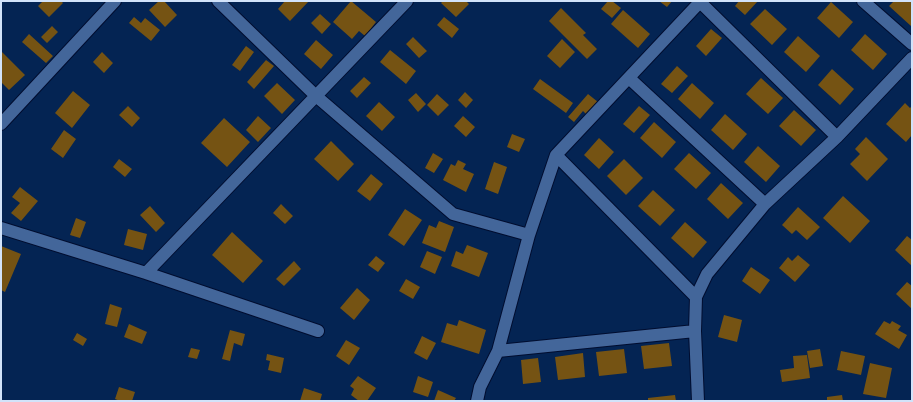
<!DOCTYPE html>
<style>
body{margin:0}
#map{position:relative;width:913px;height:402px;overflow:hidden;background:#042453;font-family:"Playfair Display",serif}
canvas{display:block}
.frame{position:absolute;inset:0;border:2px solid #d2e3fa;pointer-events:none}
</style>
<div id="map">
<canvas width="913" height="402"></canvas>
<div class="frame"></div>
</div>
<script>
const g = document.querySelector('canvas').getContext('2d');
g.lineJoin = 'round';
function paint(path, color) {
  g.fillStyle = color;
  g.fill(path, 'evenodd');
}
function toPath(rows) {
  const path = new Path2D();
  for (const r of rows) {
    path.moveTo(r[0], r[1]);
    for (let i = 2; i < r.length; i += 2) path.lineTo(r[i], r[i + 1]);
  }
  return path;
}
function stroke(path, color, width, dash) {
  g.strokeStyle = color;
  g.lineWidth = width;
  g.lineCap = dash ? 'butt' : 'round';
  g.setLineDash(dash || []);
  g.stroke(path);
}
const building = toPath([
 [43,1,61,1,63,3,49,17,38,6],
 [159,1,164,1,177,15,165,27,149,10],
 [285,1,309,1,290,21,278,9],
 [351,1,376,22,365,36,359,31,352,39,333,22],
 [443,1,466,1,469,4,456,17,441,3],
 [608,1,612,1,621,8,612,18,601,9],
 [659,1,672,1,667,7],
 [739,1,758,1,745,15,735,6],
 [894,1,912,1,911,26,889,6],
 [831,2,853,22,839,38,817,18],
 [561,8,586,33,583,35,597,49,587,59,549,21],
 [765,9,787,29,772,45,750,24],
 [623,10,650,34,638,48,611,24],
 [320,14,331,24,322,34,311,23],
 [134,17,141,23,145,18,160,30,151,41,129,23],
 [444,17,459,29,452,38,437,25],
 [52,26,58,32,47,43,41,37],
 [711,29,722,38,706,56,696,46],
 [29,34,53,56,46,63,22,42],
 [865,34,887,54,873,70,851,50],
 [798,36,820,56,806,72,784,52],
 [413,37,427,51,419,58,406,44],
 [562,39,575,52,560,68,547,56],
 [316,40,333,55,321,69,304,54],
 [246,46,254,52,240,71,232,65],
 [390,50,416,71,406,84,380,62],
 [1,51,25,75,9,90,1,82],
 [102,52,113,63,104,73,93,62],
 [266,60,274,66,254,89,247,82],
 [677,66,688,76,672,93,661,84],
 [832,69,854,89,840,105,818,85],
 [364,77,371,83,357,98,350,91],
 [761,78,783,98,768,114,746,94],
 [540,79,573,103,566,113,533,89],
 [277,83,295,100,282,114,264,96],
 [692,83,714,103,700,119,678,99],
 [73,91,90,105,72,128,55,113],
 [465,92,473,100,466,108,458,100],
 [416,93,426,104,418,112,408,100],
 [437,94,449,105,438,116,427,105],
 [588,94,598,102,587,115,583,111,574,122,568,117],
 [379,102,395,117,382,131,366,116],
 [905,103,910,108,912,106,912,135,906,142,886,124],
 [128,106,140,118,132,127,119,115],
 [639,106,650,115,634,133,623,124],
 [794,110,816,130,801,146,779,126],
 [725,114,747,134,733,150,711,130],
 [258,116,271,128,258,142,246,130],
 [463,116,475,127,466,137,454,126],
 [224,118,250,142,227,167,201,143],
 [654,122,676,142,662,158,640,138],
 [64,130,76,139,63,158,51,149],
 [512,134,525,139,519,152,507,147],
 [866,137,888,159,867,181,850,164,860,154,855,149],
 [599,138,614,152,599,169,584,155],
 [331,141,354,164,338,181,314,159],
 [758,146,780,166,766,182,744,162],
 [433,153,443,159,434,173,425,168],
 [689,153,711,173,696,189,674,169],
 [119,159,132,169,125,177,113,167],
 [624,159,643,178,626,195,607,176],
 [458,160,466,164,463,169,474,174,466,192,443,180,451,164,455,166],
 [494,162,507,167,498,194,485,189],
 [371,174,383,184,370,201,357,191],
 [721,183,743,203,728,219,707,199],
 [20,187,38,201,21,221,11,213,20,203,12,197],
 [653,190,675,210,660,226,638,206],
 [843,196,870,221,850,243,823,218],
 [281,204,293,216,285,224,273,213],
 [150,206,165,223,156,232,140,215],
 [798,207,820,227,807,240,796,230,792,234,782,225],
 [405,209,422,220,404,246,388,235],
 [76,218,86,222,80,238,70,235],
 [439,221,454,227,445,252,422,243,429,225,436,228],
 [685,222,707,242,693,258,671,238],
 [128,229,147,234,143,250,124,245],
 [232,232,263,261,243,283,212,255],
 [907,236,912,240,912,266,895,250],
 [467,245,488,253,479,277,451,266,456,251,463,254],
 [1,246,21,254,5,292,1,290],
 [427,251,442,257,435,274,420,267],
 [798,255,810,265,795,282,779,268,788,257,792,261],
 [376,256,385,263,378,272,368,265],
 [294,261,301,269,284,286,276,279],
 [751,267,770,280,760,294,742,281],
 [406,279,420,287,413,299,399,291],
 [907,282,912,286,912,309,896,294],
 [357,288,370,300,354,320,340,308],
 [110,304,122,308,117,327,105,324],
 [724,315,742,320,737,342,718,337],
 [459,320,486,330,479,354,441,342,447,323,457,326],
 [884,321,890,324,892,321,901,326,898,330,907,335,899,349,875,334],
 [129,324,147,332,142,344,124,337],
 [230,330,245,334,242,346,234,343,230,361,222,359],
 [77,333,87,339,83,346,73,340],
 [422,336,436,343,427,360,414,353],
 [346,340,360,348,349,365,336,356],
 [669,343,672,366,644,369,641,346],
 [191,348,200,350,197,359,188,357],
 [624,349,627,373,599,376,596,352],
 [820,349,823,366,810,368,807,351],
 [841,351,865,356,861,375,837,370],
 [583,353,585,377,558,380,555,357],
 [267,354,284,358,281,373,268,370,270,361,266,360],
 [807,355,810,378,782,382,780,370,794,368,793,356],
 [538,358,541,382,523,384,521,360],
 [870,363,892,368,886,398,863,394],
 [358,376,376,388,367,401,359,401,351,395,354,389,350,386],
 [418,376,433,382,428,397,413,392],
 [119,387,135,392,132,401,120,401,115,399],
 [304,388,322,394,320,401,300,401],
 [438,390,456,398,454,401,434,401],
 [675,395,676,401,648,401,648,398],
 [842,395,843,401,827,401,827,397]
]);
const minor = toPath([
 [218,1,316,96,453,214,529,235],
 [863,1,912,44],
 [700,2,837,137],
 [629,78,765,204],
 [1,124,115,1],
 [556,155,696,297],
 [1,228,146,273,318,331],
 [146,273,407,1],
 [498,351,695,331],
 [477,401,480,387,498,351,529,235,556,155,701,1],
 [698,401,695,331,696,297,707,274,765,204,837,137,912,58]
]);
paint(building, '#755313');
stroke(minor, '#000d2f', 14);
stroke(minor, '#43669a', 12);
</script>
